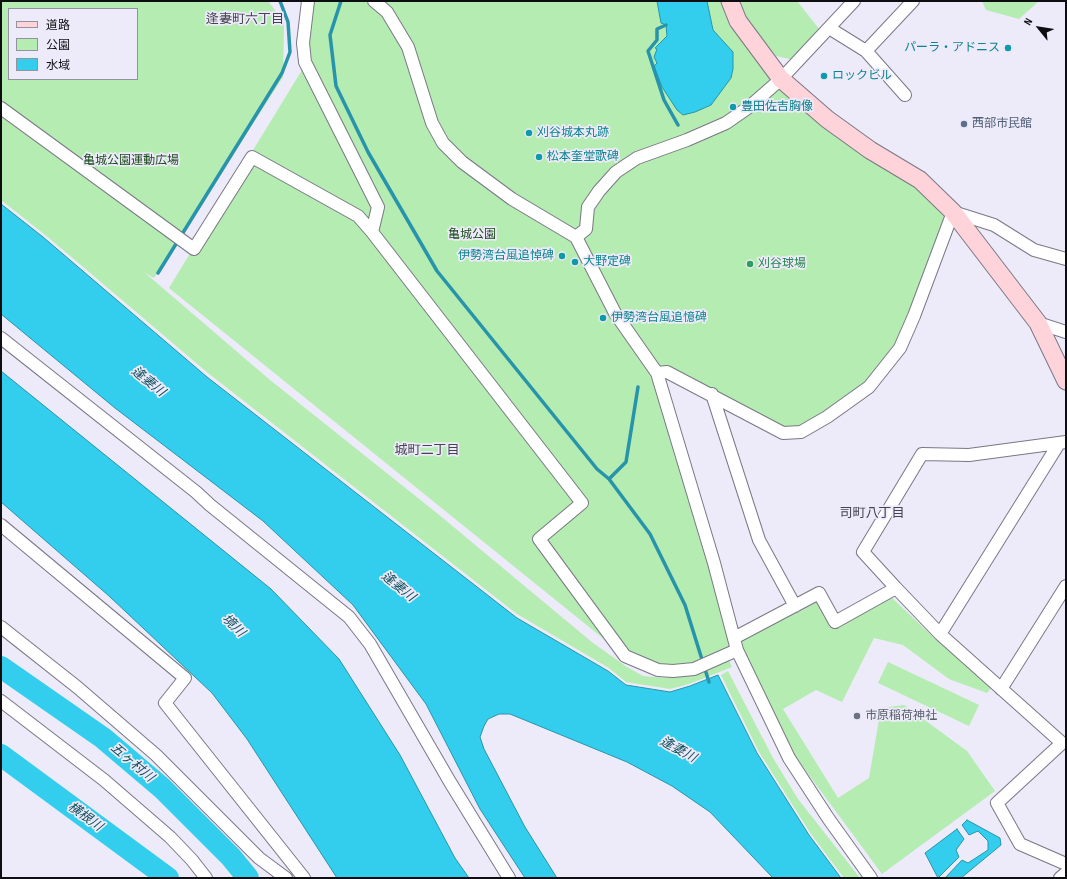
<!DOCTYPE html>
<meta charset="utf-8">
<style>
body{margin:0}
#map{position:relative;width:1067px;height:879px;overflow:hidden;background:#edeaf9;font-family:"Sofia Sans Condensed","Noto Sans JP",sans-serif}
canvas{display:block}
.frame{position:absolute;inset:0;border:2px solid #0e0e12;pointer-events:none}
.legend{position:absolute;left:8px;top:8px;width:130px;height:72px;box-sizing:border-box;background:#edeaf9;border:1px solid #94929d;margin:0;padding:5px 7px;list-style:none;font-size:12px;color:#0e0e12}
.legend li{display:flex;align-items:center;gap:8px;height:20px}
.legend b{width:20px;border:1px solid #94929d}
.north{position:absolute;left:1019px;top:8px;width:40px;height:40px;-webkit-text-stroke:3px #edeaf9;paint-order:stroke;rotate:300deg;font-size:11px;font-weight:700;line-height:16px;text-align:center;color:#0e0e12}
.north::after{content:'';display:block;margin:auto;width:14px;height:18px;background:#0e0e12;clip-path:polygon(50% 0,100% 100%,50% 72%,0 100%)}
</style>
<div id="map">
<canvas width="1067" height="879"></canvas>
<div class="frame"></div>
<ul class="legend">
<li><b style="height:5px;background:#ffd3da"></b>道路</li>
<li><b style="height:11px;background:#b4ecb1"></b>公園</li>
<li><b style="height:11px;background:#33ceed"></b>水域</li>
</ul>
<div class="north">N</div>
</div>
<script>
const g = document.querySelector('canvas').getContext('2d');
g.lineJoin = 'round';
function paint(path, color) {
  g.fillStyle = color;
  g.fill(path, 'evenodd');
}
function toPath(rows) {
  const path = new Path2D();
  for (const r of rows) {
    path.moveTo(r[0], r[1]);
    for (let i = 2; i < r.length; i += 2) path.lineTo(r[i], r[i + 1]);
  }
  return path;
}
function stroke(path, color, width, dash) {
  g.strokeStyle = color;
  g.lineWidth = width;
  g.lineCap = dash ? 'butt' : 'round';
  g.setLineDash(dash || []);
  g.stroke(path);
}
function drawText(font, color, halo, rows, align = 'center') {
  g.font = font + ' "Sofia Sans Condensed","Noto Sans JP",sans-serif';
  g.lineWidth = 3.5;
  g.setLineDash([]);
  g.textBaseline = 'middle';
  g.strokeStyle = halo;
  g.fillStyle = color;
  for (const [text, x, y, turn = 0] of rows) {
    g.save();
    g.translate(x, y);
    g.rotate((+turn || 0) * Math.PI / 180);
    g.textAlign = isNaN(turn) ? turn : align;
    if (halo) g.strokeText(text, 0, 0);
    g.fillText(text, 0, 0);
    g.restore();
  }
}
const green = toPath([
 [1,1,268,1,284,22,283,77,154,278,144,272,270,380,438,514,593,643,627,667,643,676,665,678,685,676,728,658,732,667,689,684,670,689,626,682,609,668,517,614,208,373,49,238,1,200],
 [9,9,137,9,137,79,9,79],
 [308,1,730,1,781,79,953,212,914,316,869,387,827,417,783,433,657,373,737,650,684,670,625,656,169,288,302,70],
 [739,1,797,1,820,30,794,60,776,56,748,21],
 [982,1,1039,1,1019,19,986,10],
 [890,596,931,635,991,688,987,693,949,679,903,645,874,638,842,702,816,690,783,709,838,798,869,778,881,708,904,705,967,751,995,791,882,874,792,752,740,642,817,600,831,629],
 [888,662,979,705,969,726,878,683],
 [728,671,773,758,798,799,860,878,844,878,811,834,759,752,721,675]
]);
const water = toPath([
 [657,1,707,1,713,30,733,52,733,69,731,78,711,105,695,112,683,115,677,110,662,87,654,66,657,63,654,57,657,49,655,48,667,36,666,25,661,23,657,1],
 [1,204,43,237,207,377,517,618,608,671,626,685,670,692,690,686,718,675,757,753,809,835,841,878,773,878,710,812,672,786,627,762,510,714,499,714,488,719,484,726,480,737,484,749,525,827,557,878,525,878,480,809,426,704,353,605,263,521,115,408,1,314,1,204],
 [1,371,271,589,339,659,400,755,455,858,469,878,337,878,247,739,212,693,109,596,1,502,1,371],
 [967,820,1000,838,1001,845,961,878,945,878,962,860,968,863,988,850,988,841,978,831,969,835,962,825,967,820],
 [957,829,964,839,956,850,959,857,938,878,925,853,957,829]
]);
const stream = toPath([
 [341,1,330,35,336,86,368,152,437,271,597,469,609,479,650,534,685,605,709,682],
 [666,25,657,29,657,40,648,51,664,100,678,125],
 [158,273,282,73,290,52,288,22,280,1],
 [609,479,626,462,638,387]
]);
const river = toPath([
 [1,667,103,738,162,788,231,857,248,878],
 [1,755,168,878]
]);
const street = toPath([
 [308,1,303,43,305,62,378,207,372,232,582,503,539,539,625,656,658,670,673,671,694,669,737,650],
 [374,1,387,12,408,47,432,123,443,143,462,162,512,199,576,237,615,313,657,373,714,563,737,650,789,758,828,818,871,878],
 [829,28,866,51,913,1],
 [866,51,905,95],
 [1,108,194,249,252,157,358,216,372,232],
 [576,237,586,229,588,207,599,191,616,172,637,158,687,140,726,123,749,107,781,79,854,1],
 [1038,323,1066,332],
 [1,338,196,492,210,505,349,617,370,644,450,782,509,878],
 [657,373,667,372,783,433,801,432,827,417,869,387,900,348,914,316,953,212,994,225,1034,250,1066,259],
 [712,394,759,540,795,606],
 [1,525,185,678,165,703,304,878],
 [896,588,863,552,922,454,969,455,1066,442],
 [1,627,77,687,156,755,259,858,286,878],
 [940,634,1058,445],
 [734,638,819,593,835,622,896,588,940,634,1062,743,997,803,1020,844,1066,864],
 [1001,689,1066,586],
 [1,701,104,780,170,837,192,860,206,878],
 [1060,878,1066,873]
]);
const secondary = toPath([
 [730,1,738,21,781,79,827,119,870,150,920,180,953,212,1038,323,1066,381]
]);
const markers = [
 [1008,48,4,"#0f9aa8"],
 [824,76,4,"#0f9aa8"],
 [733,107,4,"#0f9aa8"],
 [964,124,4,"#5c6f8a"],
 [529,133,4,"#0f9aa8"],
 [539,157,4,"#0f9aa8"],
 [562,256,4,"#0f9aa8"],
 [575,262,4,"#0f9aa8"],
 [750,264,4,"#2e9e5b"],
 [603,318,4,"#0f9aa8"],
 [857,716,4,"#6b7280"]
];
const cultureNames = [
 ["パーラ・アドニス",1000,48,"right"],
 ["ロックビル",832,76],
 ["豊田佐吉胸像",741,107],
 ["刈谷城本丸跡",537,133],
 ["松本奎堂歌碑",547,157],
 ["伊勢湾台風追悼碑",554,256,"right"],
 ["大野定碑",583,262],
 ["伊勢湾台風追憶碑",611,318]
];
const serviceNames = [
 ["西部市民館",972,124]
];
const parkNames = [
 ["亀城公園運動広場",131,161],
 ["亀城公園",472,235]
];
const leisureNames = [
 ["刈谷球場",758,264]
];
const worshipNames = [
 ["市原稲荷神社",865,716]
];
const neighbourhoodNames = [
 ["逢妻町六丁目",245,20],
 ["城町二丁目",427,451],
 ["司町八丁目",872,514]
];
const waterNames = [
 ["逢妻川",148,382,39],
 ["逢妻川",398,587,39],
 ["境川",233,626,44],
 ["逢妻川",678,750,29],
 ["五ヶ村川",132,763,40],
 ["横根川",85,817,36]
];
paint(green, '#b4ecb1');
paint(water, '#33ceed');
stroke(water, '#2894ab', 1);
stroke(stream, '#2894ab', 3.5);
stroke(river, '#33ceed', 22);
stroke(street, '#7a7885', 14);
stroke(secondary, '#7a7885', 19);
stroke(street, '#fff', 12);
stroke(secondary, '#ffd3da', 17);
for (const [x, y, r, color] of markers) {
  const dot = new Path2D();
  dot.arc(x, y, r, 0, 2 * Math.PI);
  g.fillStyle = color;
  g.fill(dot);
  stroke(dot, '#edeaf9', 1.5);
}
drawText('12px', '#0d838f', '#edeaf9', cultureNames, 'left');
drawText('12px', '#4e5e75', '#edeaf9', serviceNames, 'left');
drawText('12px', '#1a4b1a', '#edeaf9', parkNames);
drawText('12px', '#27864d', '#edeaf9', leisureNames, 'left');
drawText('12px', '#5b616d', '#edeaf9', worshipNames, 'left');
drawText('13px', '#45434f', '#edeaf9', neighbourhoodNames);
drawText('italic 13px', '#12505d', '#edeaf9', waterNames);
</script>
